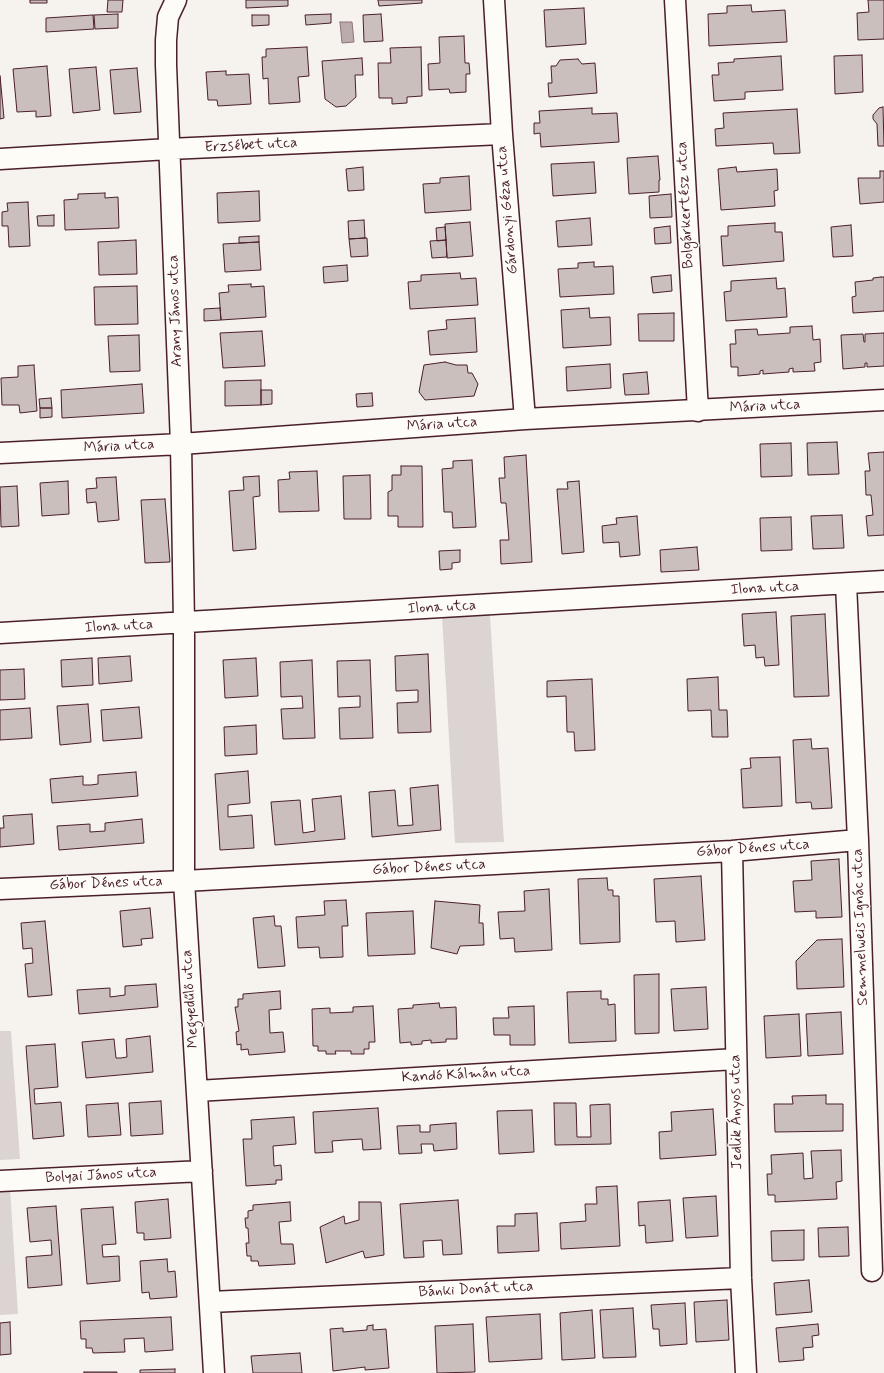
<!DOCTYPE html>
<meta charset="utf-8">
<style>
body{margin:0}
canvas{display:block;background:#f6f3ef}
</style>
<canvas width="884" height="1373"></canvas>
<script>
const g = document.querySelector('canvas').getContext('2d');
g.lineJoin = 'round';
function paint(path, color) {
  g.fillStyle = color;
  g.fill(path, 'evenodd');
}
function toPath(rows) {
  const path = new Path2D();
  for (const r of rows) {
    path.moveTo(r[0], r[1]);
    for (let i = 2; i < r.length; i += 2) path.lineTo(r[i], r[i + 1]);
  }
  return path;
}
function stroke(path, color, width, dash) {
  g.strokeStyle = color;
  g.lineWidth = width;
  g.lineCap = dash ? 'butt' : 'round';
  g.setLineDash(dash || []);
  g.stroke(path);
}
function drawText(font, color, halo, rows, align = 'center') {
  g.font = font + ' Mynerve,sans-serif';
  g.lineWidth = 3;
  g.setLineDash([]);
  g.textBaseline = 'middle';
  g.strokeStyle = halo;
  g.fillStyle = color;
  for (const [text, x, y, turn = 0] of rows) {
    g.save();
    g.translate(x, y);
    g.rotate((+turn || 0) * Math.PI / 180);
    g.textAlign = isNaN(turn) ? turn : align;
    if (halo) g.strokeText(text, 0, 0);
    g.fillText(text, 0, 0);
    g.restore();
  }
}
const green = toPath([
 [490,615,504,842,455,843,442,616],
 [0,1031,11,1031,20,1159,0,1160],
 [10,1188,18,1314,0,1315,0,1189]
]);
const water = toPath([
 [340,22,352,22,354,42,342,43,340,22]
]);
const building = toPath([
 [30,0,47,0,47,3,30,3,30,0],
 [108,0,123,0,122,12,107,12,108,0],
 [246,0,288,0,288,6,246,8,246,0],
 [378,0,422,0,422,3,379,6,378,0],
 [868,0,884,0,884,39,858,40,857,13,869,12,868,0],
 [751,5,752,12,785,10,787,42,709,46,708,14,727,13,727,6,751,5],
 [584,8,586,44,546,47,544,10,584,8],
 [118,14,118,28,95,29,94,15,118,14],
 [331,14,331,23,306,25,305,15,331,14],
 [381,14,383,41,364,42,363,15,381,14],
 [93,15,94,29,46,32,46,18,93,15],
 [252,15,269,15,269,25,252,26,252,15],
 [464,36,465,63,469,63,470,74,466,74,466,92,450,93,449,89,429,90,428,64,440,63,439,37,464,36],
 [307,47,309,76,298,77,300,102,269,104,268,78,263,79,262,57,266,57,266,49,307,47],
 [421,47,422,96,407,97,407,103,392,104,392,98,379,98,378,63,391,63,390,48,421,47],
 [862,55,863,92,835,94,834,56,862,55],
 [781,56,783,90,745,92,745,99,714,101,712,75,719,75,718,63,734,62,734,59,781,56],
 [362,58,363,75,355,75,356,97,346,106,336,107,325,99,322,61,362,58],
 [578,59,582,64,595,63,597,93,549,97,548,83,552,83,551,66,556,66,560,60,578,59],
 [47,66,51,116,36,117,36,111,17,112,13,69,47,66],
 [96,67,100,110,73,113,69,69,96,67],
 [137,68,141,112,114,114,110,70,137,68],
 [226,71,226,75,249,74,251,104,218,106,217,100,208,100,206,72,226,71],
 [0,76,4,118,0,119,0,76],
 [883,107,884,146,878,146,877,124,873,119,873,115,879,108,883,107],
 [592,108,592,114,617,113,619,142,541,147,540,133,534,134,534,123,540,123,539,111,592,108],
 [797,109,800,153,774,154,773,143,716,146,715,129,724,128,723,113,797,109],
 [658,156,660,180,659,180,659,192,629,194,627,158,658,156],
 [594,162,596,193,553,196,551,164,594,162],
 [363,167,364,190,348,191,346,169,363,167],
 [736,167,737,172,777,169,778,190,774,191,775,206,721,210,718,169,736,167],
 [880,171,884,171,884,202,860,204,858,178,880,178,880,171],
 [469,176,471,210,425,213,423,184,440,183,440,178,469,176],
 [259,191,260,221,218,223,217,193,259,191],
 [105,193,105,198,118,197,119,228,65,230,64,200,78,199,78,194,105,193],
 [671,194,672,217,650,218,649,196,671,194],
 [28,202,30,246,9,247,8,226,2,226,2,212,8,211,7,203,28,202],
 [54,215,54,226,38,226,37,216,54,215],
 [590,218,592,245,558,247,556,221,590,218],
 [364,220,365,238,349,239,348,221,364,220],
 [470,222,473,256,447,258,445,224,470,222],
 [775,223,775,232,782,232,784,261,723,266,721,236,728,236,728,226,775,223],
 [851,225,853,256,833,257,831,227,851,225],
 [670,226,671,243,655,244,654,228,670,226],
 [445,227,446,240,437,241,436,228,445,227],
 [259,236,259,242,239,243,239,237,259,236],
 [365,238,367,238,368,256,351,257,349,239,365,238],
 [136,240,137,274,99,275,98,242,136,240],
 [446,240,447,257,432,258,430,241,446,240],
 [259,242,261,270,225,272,223,244,259,242],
 [594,262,594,267,613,266,614,294,560,297,558,269,578,268,578,263,594,262],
 [347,265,348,281,324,283,323,267,347,265],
 [460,273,461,279,476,278,478,305,410,309,408,282,421,281,421,275,460,273],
 [671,275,672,291,653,293,651,277,671,275],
 [881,277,884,277,884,311,853,313,852,297,856,296,855,282,873,280,873,278,881,277],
 [776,278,777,289,785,288,787,317,726,321,724,292,731,291,731,281,776,278],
 [251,284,251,287,264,286,266,317,221,320,219,293,229,292,228,285,251,284],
 [137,286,138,324,95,325,94,287,137,286],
 [220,308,221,320,204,321,204,309,220,308],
 [589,308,590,318,610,317,611,345,563,348,561,310,589,308],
 [674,313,674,341,639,341,638,314,674,313],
 [475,318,477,352,430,355,428,331,447,329,446,320,475,318],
 [812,326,813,340,820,339,821,362,814,363,815,371,793,372,793,368,789,369,789,372,763,374,763,370,760,371,760,374,738,376,738,367,731,367,730,344,736,344,735,330,757,329,758,335,790,333,790,327,812,326],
 [262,331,265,366,223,368,220,333,262,331],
 [884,333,884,366,867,367,867,363,865,363,865,367,843,369,841,335,863,334,864,342,865,342,865,334,884,333],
 [139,335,140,371,110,372,108,336,139,335],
 [445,362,456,365,467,365,468,373,472,373,478,384,474,396,425,400,419,392,424,365,445,362],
 [610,364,611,388,567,391,566,367,610,364],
 [34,365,37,411,20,413,19,405,2,405,1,378,18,377,18,366,34,365],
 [647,372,649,394,625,395,623,374,647,372],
 [261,380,261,405,225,406,225,381,261,380],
 [142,384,144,413,62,418,61,390,142,384],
 [261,390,272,390,272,404,261,405,261,390],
 [372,393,373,406,357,407,356,394,372,393],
 [51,398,52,408,40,408,39,399,51,398],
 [40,408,52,408,52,417,40,418,40,408],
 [837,442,839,474,808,475,807,443,837,442],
 [791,443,792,476,761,477,760,444,791,443],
 [884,452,884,535,868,536,866,516,873,515,871,495,866,495,865,471,870,471,868,453,884,452],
 [526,455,532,562,501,564,500,540,509,540,506,503,501,503,499,478,505,478,504,457,526,455],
 [472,460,476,527,453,528,452,512,444,512,442,469,453,468,453,461,472,460],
 [401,466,422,466,423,527,398,527,398,516,388,516,388,492,392,490,392,475,401,475,401,466],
 [317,471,319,511,279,512,278,480,290,479,289,472,317,471],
 [370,475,371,519,344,519,343,476,370,475],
 [259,476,260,496,253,497,256,549,233,551,229,491,244,490,243,477,259,476],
 [116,477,119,520,98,522,96,502,87,503,86,489,97,488,96,478,116,477],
 [68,481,69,514,42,516,40,483,68,481],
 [579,481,584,552,562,554,557,489,568,489,567,482,579,481],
 [17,486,19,526,1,527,0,487,17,486],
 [165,499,170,562,145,563,141,500,165,499],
 [842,515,844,548,813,549,811,516,842,515],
 [637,516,640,555,620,557,619,542,603,543,602,526,617,524,616,518,637,516],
 [791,517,792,550,761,551,760,518,791,517],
 [697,547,699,570,661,572,660,550,697,547],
 [460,550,460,562,452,563,452,569,440,570,439,551,460,550],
 [776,612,779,665,765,666,764,657,756,658,755,645,744,646,742,614,776,612],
 [825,614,829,696,794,697,791,616,825,614],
 [428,654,431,732,398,733,397,703,418,702,418,690,396,691,395,656,428,654],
 [130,656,132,681,99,684,98,658,130,656],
 [92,658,93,685,62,687,61,660,92,658],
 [256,658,258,696,225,698,223,660,256,658],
 [312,660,315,738,283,739,281,709,303,708,302,696,281,697,280,662,312,660],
 [370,660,373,738,340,739,339,708,360,707,360,696,338,697,337,661,370,660],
 [24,669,25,699,0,700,0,670,24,669],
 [718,677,719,710,727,710,728,737,712,737,711,710,688,711,687,679,718,677],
 [592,679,595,750,575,751,574,732,567,732,566,696,547,697,547,681,592,679],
 [88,704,91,742,60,745,57,706,88,704],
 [139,707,142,738,103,741,101,710,139,707],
 [30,708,32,738,0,740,0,710,30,708],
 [256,725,257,754,225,756,224,727,256,725],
 [811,739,812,749,828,748,832,808,812,809,811,802,796,803,793,740,811,739],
 [780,757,782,806,743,808,741,769,751,768,750,758,780,757],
 [248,771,250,803,228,805,228,817,252,815,254,848,220,850,215,774,248,771],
 [136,772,138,796,52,803,50,779,83,776,83,785,91,785,98,784,98,775,136,772],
 [438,785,441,830,372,837,369,792,395,790,398,826,413,825,410,788,438,785],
 [341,796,345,839,275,845,271,802,300,800,303,833,315,831,312,799,341,796],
 [32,814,34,844,0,847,0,828,4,828,3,816,32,814],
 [142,819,144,843,59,850,57,826,90,824,90,832,105,831,105,823,142,819],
 [839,859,842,917,816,918,816,911,795,912,793,881,812,880,811,861,839,859],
 [701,876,705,940,676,942,675,921,656,922,654,879,701,876],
 [607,878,608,890,613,890,613,896,619,896,620,942,580,944,578,879,607,878],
 [549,889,552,950,515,952,514,938,500,939,498,912,525,911,524,891,549,889],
 [346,900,348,926,342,926,343,957,320,958,319,947,298,948,296,917,325,915,324,901,346,900],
 [435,901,480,905,479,923,483,923,484,945,460,946,457,954,431,948,435,901],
 [150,908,153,938,141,939,142,945,123,947,120,911,150,908],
 [413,911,415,954,368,956,366,913,413,911],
 [274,916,275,926,281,926,285,966,258,968,253,918,274,916],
 [45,921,52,995,28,997,25,964,33,963,32,948,23,949,21,923,45,921],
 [842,939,844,987,797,989,796,961,817,940,842,939],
 [659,974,659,1033,635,1034,634,975,659,974],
 [156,984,158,1007,79,1014,77,990,110,988,110,997,125,995,125,986,156,984],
 [706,987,708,1029,674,1031,671,989,706,987],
 [280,991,281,1009,269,1010,270,1033,283,1032,285,1052,249,1055,248,1049,241,1050,241,1044,237,1045,236,1032,239,1031,235,1007,238,1007,238,999,243,999,243,994,280,991],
 [601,991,601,999,608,999,608,1005,615,1004,616,1041,569,1043,567,992,601,991],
 [439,1003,440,1008,456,1007,457,1039,446,1039,446,1042,431,1043,431,1040,422,1041,422,1044,411,1045,411,1042,400,1043,398,1009,413,1008,413,1005,439,1003],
 [373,1006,375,1042,369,1042,369,1049,364,1049,364,1054,351,1054,351,1051,335,1051,336,1054,326,1054,326,1051,318,1051,318,1046,313,1046,312,1009,330,1008,330,1013,353,1012,353,1007,373,1006],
 [534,1006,535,1045,510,1045,510,1035,494,1035,493,1018,509,1018,508,1007,534,1006],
 [841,1012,843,1054,808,1056,806,1014,841,1012],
 [799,1014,801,1056,766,1058,764,1016,799,1014],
 [150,1036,153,1072,86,1078,82,1042,114,1039,116,1058,121,1058,127,1057,126,1039,150,1036],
 [55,1044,58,1087,34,1089,35,1104,61,1102,64,1136,33,1139,26,1046,55,1044],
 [826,1095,826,1104,843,1104,843,1131,775,1132,774,1104,793,1104,792,1096,826,1095],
 [161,1101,163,1134,131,1136,129,1103,161,1101],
 [118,1103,121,1135,88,1137,86,1105,118,1103],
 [554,1103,576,1103,577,1137,591,1137,590,1105,610,1104,611,1144,555,1145,554,1103],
 [378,1108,381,1149,363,1150,362,1139,345,1140,332,1141,333,1152,315,1153,313,1112,378,1108],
 [713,1109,716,1155,660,1159,659,1132,672,1131,671,1112,713,1109],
 [532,1110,534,1152,499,1154,497,1111,532,1110],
 [294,1117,296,1144,273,1146,274,1166,281,1165,282,1180,276,1180,276,1184,246,1186,243,1139,252,1139,251,1120,294,1117],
 [456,1123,457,1149,434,1151,433,1144,421,1144,422,1153,399,1154,397,1126,420,1125,420,1132,430,1132,430,1125,456,1123],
 [841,1150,842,1181,836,1182,837,1199,775,1202,775,1195,768,1195,767,1174,772,1174,771,1155,803,1153,804,1179,813,1178,811,1151,841,1150],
 [617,1186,620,1246,561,1249,560,1223,586,1221,585,1204,597,1204,596,1187,617,1186],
 [716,1196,718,1236,686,1238,683,1198,716,1196],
 [168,1199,171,1238,144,1240,144,1233,137,1233,135,1202,168,1199],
 [458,1200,462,1254,443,1255,442,1240,423,1241,424,1257,404,1258,400,1204,458,1200],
 [670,1200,673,1241,646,1243,645,1225,639,1226,638,1202,670,1200],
 [290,1202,291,1221,279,1222,281,1244,293,1244,295,1264,259,1266,258,1261,251,1261,251,1256,247,1256,246,1243,249,1243,248,1228,246,1228,245,1218,248,1218,248,1211,253,1210,253,1205,290,1202],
 [359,1202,381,1202,384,1255,365,1258,363,1251,326,1263,320,1227,344,1216,345,1224,359,1220,359,1202],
 [56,1206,62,1285,28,1288,26,1257,52,1255,51,1240,30,1242,27,1208,56,1206],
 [113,1207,116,1244,102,1245,103,1257,119,1256,120,1281,87,1284,81,1209,113,1207],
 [537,1213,539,1251,498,1253,497,1226,515,1226,515,1214,537,1213],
 [848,1227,849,1256,819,1257,818,1228,848,1227],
 [804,1230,804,1260,772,1261,771,1231,804,1230],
 [167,1259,168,1272,175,1271,177,1297,150,1299,149,1292,142,1293,140,1261,167,1259],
 [809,1280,812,1312,776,1315,774,1283,809,1280],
 [727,1300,729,1340,696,1342,694,1302,727,1300],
 [685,1303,687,1344,660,1346,659,1329,653,1329,651,1305,685,1303],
 [633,1308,636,1357,603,1358,600,1310,633,1308],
 [592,1310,595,1358,562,1360,560,1313,592,1310],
 [540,1314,542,1359,489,1362,486,1317,540,1314],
 [171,1317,173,1350,145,1352,144,1338,124,1339,125,1352,93,1353,92,1348,86,1348,86,1339,81,1339,80,1321,171,1317],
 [10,1322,11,1354,0,1355,0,1323,10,1322],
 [473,1324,475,1372,437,1373,435,1326,473,1324],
 [818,1324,819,1335,812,1336,813,1347,803,1348,804,1360,779,1362,776,1328,818,1324],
 [373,1325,373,1330,386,1329,389,1368,365,1370,365,1367,333,1371,330,1329,343,1328,343,1332,367,1330,367,1326,373,1325],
 [300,1353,302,1373,253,1373,251,1356,300,1353],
 [175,1369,175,1373,140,1373,140,1370,175,1369],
 [84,1372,117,1372,117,1373,84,1373,84,1372]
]);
const street = toPath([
 [176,0,168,17,166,40,166,65,181,444,184,624,184,881,214,1373],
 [494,0,502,134,525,419],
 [675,0,698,411],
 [0,159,169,149,502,134],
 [0,453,181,444,525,419,884,400],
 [846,584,858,840,872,1271],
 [0,633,884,581],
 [732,851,741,1278,746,1373],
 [0,889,184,881,732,851,858,840],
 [197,1091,736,1059],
 [0,1181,202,1171],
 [210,1302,741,1278]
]);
const streetNames = [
 ["Erzsébet utca",251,146,-3],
 ["Bolgárkertész utca",686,205,-93],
 ["Gárdonyi Géza utca",508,210,-95],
 ["Arany János utca",176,311,-92],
 ["Mária utca",765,407,-3],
 ["Mária utca",442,425,-4],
 ["Mária utca",119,447,-3],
 ["Ilona utca",765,589,-3],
 ["Ilona utca",442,608,-3],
 ["Ilona utca",119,627,-3],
 ["Gábor Dénes utca",753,849,-4],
 ["Gábor Dénes utca",429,868,-3],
 ["Gábor Dénes utca",106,884,-2],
 ["Semmelweis Ignác utca",861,927,-92],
 ["Megyedűlő utca",191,999,-94],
 ["Kandó Kálmán utca",466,1075,-3],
 ["Jedlik Ányos utca",737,1112,-91],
 ["Bolyai János utca",101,1176,-3],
 ["Bánki Donát utca",476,1290,-3]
];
paint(green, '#dcd4d2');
paint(water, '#bbabac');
stroke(water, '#8e7378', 1);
paint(building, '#cbbfbe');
stroke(building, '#4a1f2b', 1);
stroke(street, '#4a1f2b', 23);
stroke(street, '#fdfcf7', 20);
drawText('15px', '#4a1f2b', '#fdfcf7', streetNames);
</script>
